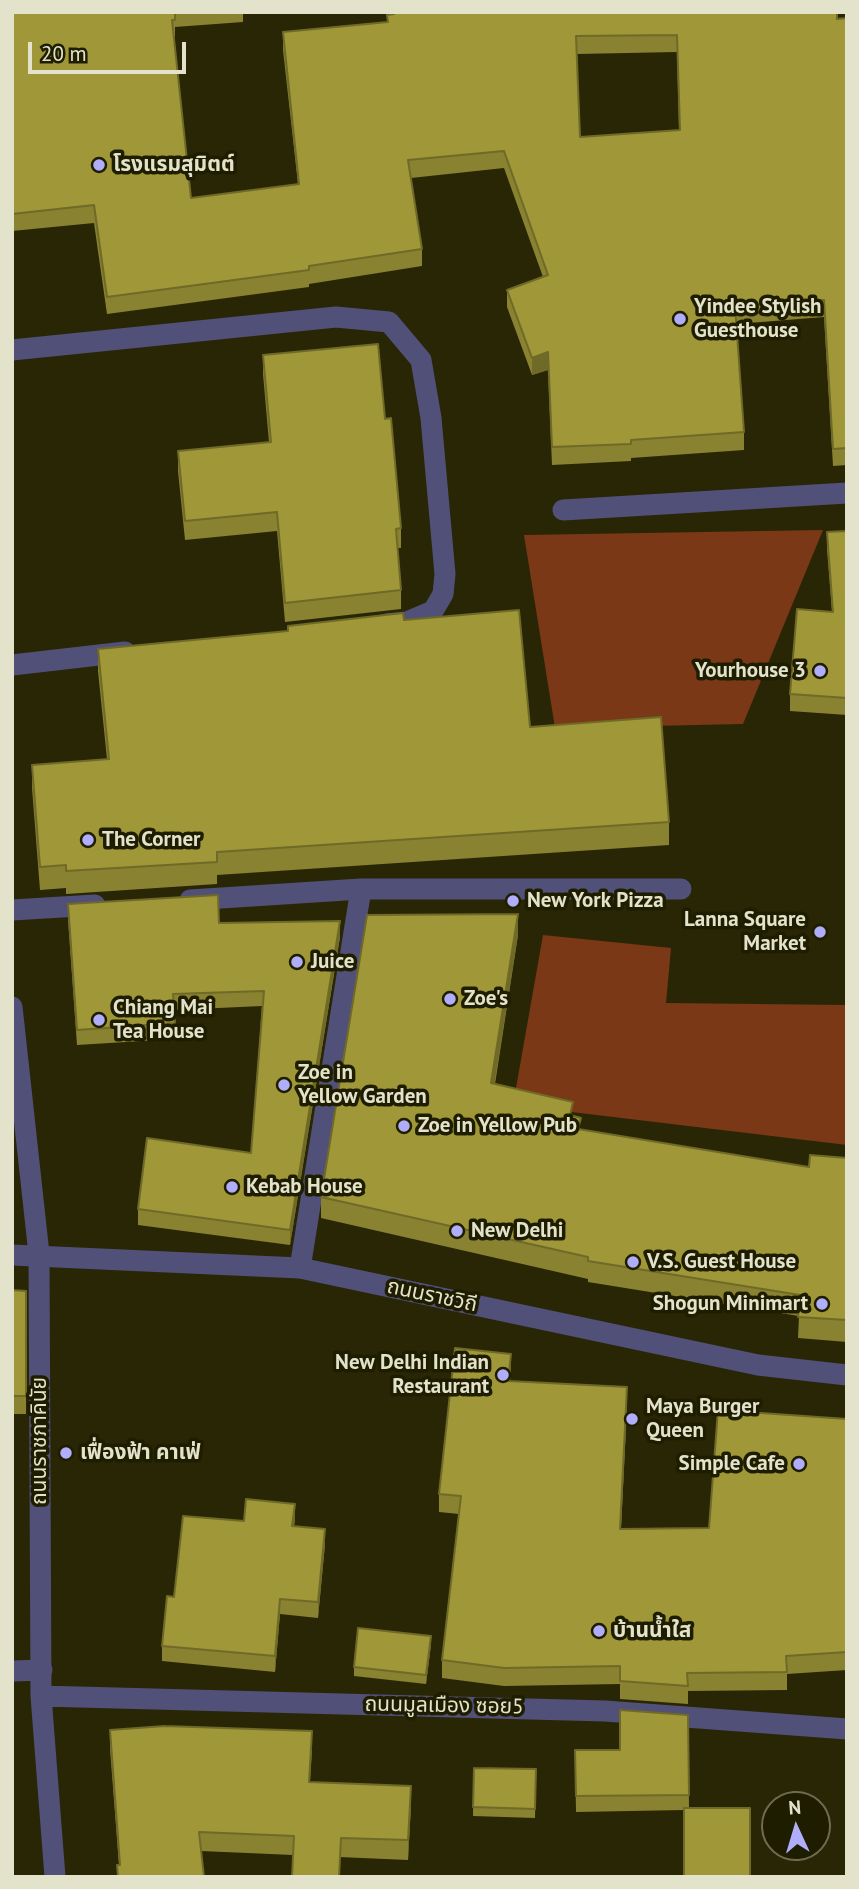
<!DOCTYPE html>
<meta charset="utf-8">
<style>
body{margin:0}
#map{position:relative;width:859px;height:1889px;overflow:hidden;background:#292606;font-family:"PT Sans",sans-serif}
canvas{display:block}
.frame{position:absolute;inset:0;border:14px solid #e3e2cb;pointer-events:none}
.north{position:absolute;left:761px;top:1791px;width:70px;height:70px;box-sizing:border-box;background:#1f1d00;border:2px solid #6d6c51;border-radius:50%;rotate:356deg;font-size:19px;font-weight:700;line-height:28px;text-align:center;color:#e3e2cb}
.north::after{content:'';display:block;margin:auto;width:24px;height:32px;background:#b0aefa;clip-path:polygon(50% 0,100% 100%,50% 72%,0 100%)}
.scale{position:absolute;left:28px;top:42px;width:158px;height:32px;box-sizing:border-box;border:4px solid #e3e2cb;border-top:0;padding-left:9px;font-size:21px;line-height:24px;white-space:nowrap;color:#e3e2cb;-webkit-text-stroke:5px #1f1d00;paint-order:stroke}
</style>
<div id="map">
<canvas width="859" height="1889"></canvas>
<div class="frame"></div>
<div class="north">N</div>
<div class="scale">20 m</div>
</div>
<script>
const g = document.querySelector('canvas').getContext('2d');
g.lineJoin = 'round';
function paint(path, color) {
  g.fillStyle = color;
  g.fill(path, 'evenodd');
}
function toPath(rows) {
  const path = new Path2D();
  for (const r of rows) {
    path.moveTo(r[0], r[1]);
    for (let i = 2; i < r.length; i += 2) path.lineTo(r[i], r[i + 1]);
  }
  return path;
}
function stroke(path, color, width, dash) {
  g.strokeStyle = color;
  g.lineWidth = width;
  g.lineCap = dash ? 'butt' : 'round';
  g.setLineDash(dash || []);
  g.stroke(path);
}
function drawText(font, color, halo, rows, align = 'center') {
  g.font = font + ' "PT Sans","Noto Sans Thai",sans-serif';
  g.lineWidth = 7;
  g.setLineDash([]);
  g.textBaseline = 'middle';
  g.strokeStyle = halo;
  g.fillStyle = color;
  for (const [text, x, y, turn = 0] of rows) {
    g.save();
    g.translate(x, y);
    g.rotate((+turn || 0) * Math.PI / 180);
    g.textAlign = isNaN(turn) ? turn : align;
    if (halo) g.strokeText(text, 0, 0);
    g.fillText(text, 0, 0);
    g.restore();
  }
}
const green = toPath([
 [823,530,743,724,555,728,524,535],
 [543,935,671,948,666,1003,847,1005,847,1145,513,1105]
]);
const service = toPath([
 [12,350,336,317,389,322,421,360,431,418,445,574,443,594,433,611,407,622,386,624],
 [563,510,847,493],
 [12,665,125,652],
 [190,900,361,889,681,889],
 [12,910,95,905],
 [300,1268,361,889]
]);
const minor = toPath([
 [12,1007,39,1254,41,1696,55,1877],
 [12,1671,42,1670],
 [41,1696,605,1711,847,1729]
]);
const tertiary = toPath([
 [12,1255,300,1268,758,1365,847,1375]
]);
const wall = toPath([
 [12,12,243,12,243,22,175,27,175,37,174,37,191,198,298,184,283,50,283,32,387,22,387,15,847,18,847,465,833,466,824,317,736,324,744,432,744,450,631,458,631,461,552,465,548,370,532,375,507,307,507,290,543,277,504,168,411,178,422,249,422,266,309,284,309,287,107,314,94,223,12,231],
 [677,52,679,130,580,137,577,54],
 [263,355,385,419,401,528,401,548,397,548,401,590,401,609,285,622,277,531,185,540,178,471,178,451,269,442,263,374],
 [847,531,847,715,790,711,790,694,832,612,827,549,827,532],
 [404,620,530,727,669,822,669,845,217,875,217,884,66,894,66,888,40,890,32,788,32,765,107,759,98,671,98,649],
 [68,904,340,937,290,1245,138,1225,138,1209,251,1153,262,1006,174,1010,175,1039,77,1045,68,920],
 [518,935,495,1084,573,1116,581,1130,809,1167,847,1158,847,1342,798,1338,799,1316,588,1282,588,1279,321,1218,321,1197],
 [12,1290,26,1291,26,1414,12,1414],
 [511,1372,510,1381,627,1405,621,1529,709,1528,847,1419,847,1670,787,1674,787,1690,688,1691,688,1704,620,1699,620,1684,504,1686,442,1678,442,1660,459,1514,439,1512,439,1494],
 [295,1519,294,1526,325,1544,318,1618,280,1614,275,1672,162,1661,162,1646,174,1597],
 [431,1644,426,1684,354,1676,354,1667],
 [688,1715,689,1808,684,1810,576,1812,575,1750,620,1750],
 [110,1730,312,1750,310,1782,411,1805,408,1860,201,1851,204,1877,117,1877,117,1865,119,1865,110,1749],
 [474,1768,536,1769,535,1818,473,1816]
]);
const shadedWall = toPath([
 [548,352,548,370,532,375,532,358],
 [518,914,518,935,491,1105,491,1083],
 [340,921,340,937,290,1245,290,1230],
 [511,1354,511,1372,508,1399,508,1381],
 [627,1387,627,1405,620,1547,620,1529],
 [295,1504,295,1519,292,1541,292,1526],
 [325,1529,325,1544,318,1618,318,1602],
 [280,1599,280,1614,275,1672,275,1656],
 [431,1636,431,1644,426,1684,426,1675],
 [411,1786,411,1805,408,1860,408,1840]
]);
const building = toPath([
 [12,12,175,12,175,20,172,20,191,198,299,184,283,32,388,22,387,15,394,14,393,12,837,12,837,19,847,18,847,448,833,449,824,300,735,306,744,432,631,440,631,444,552,447,548,352,532,358,507,290,548,275,504,151,408,160,422,249,309,266,309,270,107,297,94,205,12,214,12,12],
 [677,35,680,130,580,137,576,36,677,35],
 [378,344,385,419,391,418,401,528,396,529,401,590,285,603,277,512,185,521,178,451,271,442,263,355,378,344],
 [847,531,847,698,790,694,797,609,833,612,827,532,847,531],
 [519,610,530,727,661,717,669,822,217,852,217,862,66,871,66,865,40,867,32,765,109,759,98,649,288,631,288,626,403,613,404,620,519,610],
 [218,895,219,923,340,921,290,1230,138,1209,147,1138,251,1153,264,991,173,994,175,1023,77,1030,68,904,218,895],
 [518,914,491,1083,573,1102,570,1115,581,1118,578,1129,809,1167,810,1155,847,1158,847,1320,798,1317,800,1295,588,1261,588,1257,321,1197,367,915,518,914],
 [12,1290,26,1291,26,1396,12,1396,12,1290],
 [455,1348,511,1354,508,1381,627,1387,620,1529,709,1528,718,1410,847,1419,847,1652,786,1656,787,1672,687,1673,688,1686,620,1681,620,1666,504,1668,442,1660,461,1496,439,1494,455,1348],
 [246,1499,295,1504,292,1526,325,1529,318,1602,280,1599,275,1656,162,1646,167,1596,174,1597,183,1516,244,1521,246,1499],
 [358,1628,431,1636,426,1675,354,1667,358,1628],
 [620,1710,688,1715,689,1795,576,1796,575,1750,620,1750,620,1710],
 [165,1726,312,1731,309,1782,411,1786,408,1840,341,1838,339,1877,292,1877,294,1836,199,1832,204,1877,118,1877,117,1865,120,1865,110,1730,165,1726],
 [474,1768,536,1769,535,1809,473,1807,474,1768],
 [684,1808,750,1808,750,1877,684,1877,684,1808]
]);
const markers = [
 [99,165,7,"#b0aefa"],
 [680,319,7,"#b0aefa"],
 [820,671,7,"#b0aefa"],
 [88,840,7,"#b0aefa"],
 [513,901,7,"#b0aefa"],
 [820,932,7,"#b0aefa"],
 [297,962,7,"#b0aefa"],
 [450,999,7,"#b0aefa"],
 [99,1020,7,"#b0aefa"],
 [284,1085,7,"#b0aefa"],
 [404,1126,7,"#b0aefa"],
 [232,1187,7,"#b0aefa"],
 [457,1231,7,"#b0aefa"],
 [633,1262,7,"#b0aefa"],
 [822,1304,7,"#b0aefa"],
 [503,1375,7,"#b0aefa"],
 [632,1419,7,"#b0aefa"],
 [66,1453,7,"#b0aefa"],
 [799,1464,7,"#b0aefa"],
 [599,1631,7,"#b0aefa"]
];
const poiNames = [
 ["โรงแรมสุมิตต์",113,165],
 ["Yindee Stylish",694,307],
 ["Guesthouse",694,331],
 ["Yourhouse 3",806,671,"right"],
 ["The Corner",102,840],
 ["New York Pizza",527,901],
 ["Lanna Square",806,920,"right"],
 ["Market",806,944,"right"],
 ["Juice",311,962],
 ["Zoe's",464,999],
 ["Chiang Mai",113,1008],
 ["Tea House",113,1032],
 ["Zoe in",298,1073],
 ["Yellow Garden",298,1097],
 ["Zoe in Yellow Pub",418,1126],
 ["Kebab House",246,1187],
 ["New Delhi",471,1231],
 ["V.S. Guest House",647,1262],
 ["Shogun Minimart",808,1304,"right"],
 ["New Delhi Indian",489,1363,"right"],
 ["Restaurant",489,1387,"right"],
 ["Maya Burger",646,1407],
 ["Queen",646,1431],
 ["เฟื่องฟ้า คาเฟ่",80,1453],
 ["Simple Cafe",785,1464,"right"],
 ["บ้านน้ำใส",613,1631]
];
const streetNames = [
 ["ถนนราชวิถี",432,1296,12],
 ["ถนนราชภาคินัย",40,1441,-90],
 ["ถนนมูลเมือง ซอย5",444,1706,1]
];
paint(green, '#7a3816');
stroke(service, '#515078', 21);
stroke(minor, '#515078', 21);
stroke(tertiary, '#515078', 21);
paint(wall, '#898230');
paint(shadedWall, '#6f6a27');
paint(building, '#9f9738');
stroke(building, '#6f6a27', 2);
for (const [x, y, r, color] of markers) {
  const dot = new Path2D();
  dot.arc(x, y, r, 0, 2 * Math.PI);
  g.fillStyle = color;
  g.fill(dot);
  stroke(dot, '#1f1d00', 2.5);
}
drawText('bold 21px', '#e3e2cb', '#1f1d00', poiNames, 'left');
drawText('21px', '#e3e2cb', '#1f1d00', streetNames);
</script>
